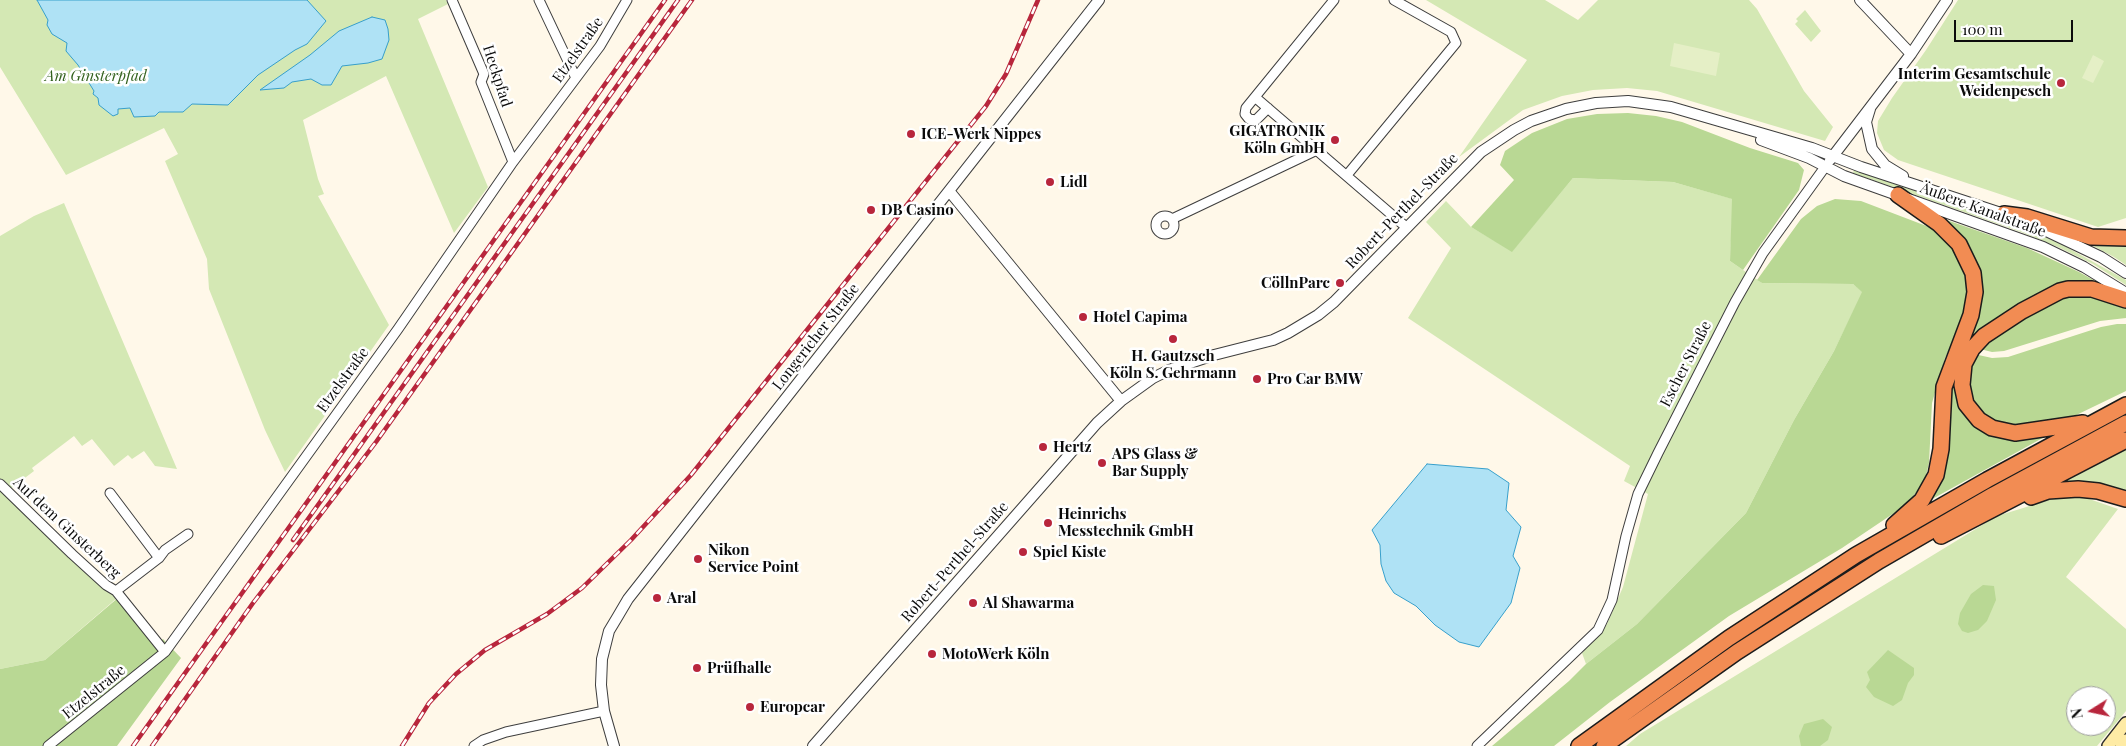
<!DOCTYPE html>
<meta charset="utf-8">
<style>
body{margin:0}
#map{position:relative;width:2126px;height:746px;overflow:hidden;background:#fff8e9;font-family:"Playfair Display",serif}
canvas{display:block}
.north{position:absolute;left:2066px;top:686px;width:50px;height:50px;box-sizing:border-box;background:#fff;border:1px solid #9d9d9d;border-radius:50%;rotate:260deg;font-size:14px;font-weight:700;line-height:20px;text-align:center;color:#0b0b0b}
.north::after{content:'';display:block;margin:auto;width:18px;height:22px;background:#b8263c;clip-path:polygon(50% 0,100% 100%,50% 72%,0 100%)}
.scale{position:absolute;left:1954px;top:20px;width:119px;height:22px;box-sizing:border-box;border:2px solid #0b0b0b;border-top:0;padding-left:6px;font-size:15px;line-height:18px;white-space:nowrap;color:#0b0b0b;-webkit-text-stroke:4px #fff;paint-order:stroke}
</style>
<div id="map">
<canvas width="2126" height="746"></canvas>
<div class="north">N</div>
<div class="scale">100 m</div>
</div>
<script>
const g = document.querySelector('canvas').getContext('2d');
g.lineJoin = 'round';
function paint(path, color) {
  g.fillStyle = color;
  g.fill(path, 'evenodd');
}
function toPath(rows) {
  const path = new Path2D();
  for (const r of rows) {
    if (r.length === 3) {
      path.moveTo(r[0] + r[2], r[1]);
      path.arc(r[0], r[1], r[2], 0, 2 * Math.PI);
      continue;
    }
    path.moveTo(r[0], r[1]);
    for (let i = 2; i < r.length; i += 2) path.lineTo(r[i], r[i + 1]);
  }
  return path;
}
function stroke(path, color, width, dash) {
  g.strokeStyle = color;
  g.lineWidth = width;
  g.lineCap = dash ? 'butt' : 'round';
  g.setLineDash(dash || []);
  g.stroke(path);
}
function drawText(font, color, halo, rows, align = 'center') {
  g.font = font + ' "Playfair Display",serif';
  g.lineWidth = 5;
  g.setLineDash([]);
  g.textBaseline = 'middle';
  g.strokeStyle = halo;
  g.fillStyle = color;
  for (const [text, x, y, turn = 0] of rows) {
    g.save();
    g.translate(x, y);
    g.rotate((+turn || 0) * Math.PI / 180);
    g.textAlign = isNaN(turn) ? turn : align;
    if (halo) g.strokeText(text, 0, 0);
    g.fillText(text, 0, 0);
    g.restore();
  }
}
const green = toPath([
 [0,0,446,0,448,4,418,19,488,187,454,233,386,76,303,120,318,179,324,194,318,196,389,325,285,472,265,430,209,289,207,259,165,161,178,154,164,128,66,175,0,67],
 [1426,0,1545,0,1578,20,1598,0,1749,0,1757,9,1804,91,1833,127,1825,141,1657,91,1627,88,1593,90,1562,96,1523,110,1459,157,1527,60],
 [1958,0,2126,0,2126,218,2098,227,1898,160,1884,150,1877,133,1878,121,1892,98,1926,50],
 [1805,10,1821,31,1811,42,1795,24,1798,21,1796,19],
 [1854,170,2023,228,2059,243,2126,280,2126,285,2093,264,2058,247,2021,232,1853,173],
 [1573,178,1673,182,1733,199,1730,261,1762,283,1853,284,1863,292,1834,351,1794,420,1746,513,1637,624,1586,664,1582,653,1607,624,1623,587,1648,494,1624,481,1630,466,1408,318,1451,248,1426,222,1446,201,1471,227,1512,251],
 [64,203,177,469,155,466,144,451,132,459,128,455,114,466,92,439,82,446,74,436,32,468,34,471,9,490,0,481,0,236,34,216],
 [2082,240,2126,242,2126,265,2114,257],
 [2126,447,2126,495,2054,487,2064,480],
 [0,486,70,556,117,598,45,660,0,669],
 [2072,493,2118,509,2066,577,2126,629,2126,711,2097,746,1626,746,1640,734,1997,516],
 [2076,696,2106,696,2106,726,2076,726]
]);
const forest = toPath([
 [1628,113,1656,116,1682,122,1750,148,1798,163,1804,170,1799,190,1743,270,1730,261,1732,199,1673,182,1573,178,1512,252,1471,227,1514,180,1500,165,1505,151,1532,133,1567,119,1597,114],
 [1835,199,1861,201,1929,227,1936,227,1956,248,1969,282,1967,312,1945,358,1932,403,1929,463,1924,484,1903,507,1842,548,1729,616,1610,702,1554,746,1492,746,1569,681,1586,664,1637,624,1746,513,1794,420,1834,351,1862,292,1853,284,1762,283,1757,280,1801,219,1817,206],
 [1938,217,2027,248,2079,272,2106,287,2089,285,1971,344,1966,340,1978,300],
 [2077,293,2126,306,2126,318,2100,321,2004,351,1992,352,1980,349,1985,341,2053,299],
 [2117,324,2126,324,2126,391,2066,420,2013,429,1980,415,1966,389,1974,354,1992,358,2008,357,2101,327],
 [1963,346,1969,415,2048,435,1925,503,1946,401],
 [1983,585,1994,586,1996,600,1987,621,1978,630,1968,633,1962,631,1958,624,1960,613,1971,594],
 [119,597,159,642,163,639,181,658,117,746,0,746,0,669,45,660],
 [1888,650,1914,668,1914,675,1908,683,1902,700,1893,706,1874,697,1866,687,1870,680,1867,672],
 [1823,719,1832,727,1828,740,1820,746,1801,746,1799,736,1804,724]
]);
const pitch = toPath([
 [1674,43,1720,53,1716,76,1670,66],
 [2093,55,2104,61,2093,83,2082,78]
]);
const water = toPath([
 [37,0,307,0,326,21,307,44,295,50,258,75,228,105,192,104,183,112,159,112,155,116,134,117,130,108,118,109,118,114,113,116,99,105,98,98,93,94,94,91,78,65,66,51,67,43,52,34,47,25,48,20,37,0],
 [372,17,385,20,388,29,389,40,382,59,368,63,342,66,331,85,322,85,311,79,292,82,284,88,260,90,310,55,339,31,372,17],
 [1427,464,1488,469,1509,483,1506,510,1521,527,1513,556,1520,568,1511,603,1479,647,1459,642,1435,625,1416,606,1394,593,1386,581,1381,564,1380,545,1372,530,1427,464]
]);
const minor = toPath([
 [452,0,484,74,481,82,513,162],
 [539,0,576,78],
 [1256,98,1406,227],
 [1268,108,1256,120,1249,119,1245,114,1246,108,1334,0],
 [1347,175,1456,43,1451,32,1394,0],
 [1165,225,9],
 [1172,219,1317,150],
 [0,484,72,554,106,585,116,591,165,652],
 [110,493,159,558],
 [116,591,159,558,165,550,188,534],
 [48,746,165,652,398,329,513,162,600,46,627,0],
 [474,746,483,740,506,732,604,711],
 [1477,746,1598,630,1612,600,1626,536,1638,494,1658,453,1735,302,1763,253,1825,167]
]);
const tertiary = toPath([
 [1860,0,1911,54],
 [1870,109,1866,122,1872,149,1885,165,1903,176],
 [1761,140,1809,158,1844,176,2043,247,2084,267,2126,293],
 [1830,160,1911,54,1947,0],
 [950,192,1121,401],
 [2040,228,2101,257,2126,273],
 [614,746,604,711,601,685,602,659,609,631,618,616,628,599,1099,0],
 [813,746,1097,423,1121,401,1153,378,1169,370,1214,355,1273,340,1288,333,1318,315,1334,302,1481,152,1514,130,1531,121,1566,109,1596,103,1628,101,1671,107,1812,148,1861,167,2010,216]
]);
const secondary = toPath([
 [2108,746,2126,723],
 [2121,746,2126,740]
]);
const motorway = toPath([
 [2004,214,2027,217,2091,237,2126,238],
 [2083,423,2015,433,1992,428,1979,420,1966,404,1962,385,1964,364,1972,349,1984,336,2022,311,2060,291,2068,289,2092,289,2126,300],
 [2031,497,2048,491,2078,489,2098,491,2126,499],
 [1894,525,1922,500,1936,475,1941,449,1944,387,1971,315,1975,292,1973,273,1959,244,1939,224,1898,195],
 [1941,536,2126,440],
 [1579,746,1729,638,1856,555,1987,480,2126,405],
 [1604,746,1737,652,1879,561,1993,495,2126,423]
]);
const rail = toPath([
 [293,540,678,0],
 [133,746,665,0],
 [152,746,253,603,376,442,692,0],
 [402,746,429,703,456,674,485,650,547,614,582,588,631,540,691,475,986,106,1006,74,1038,0]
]);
const markers = [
 [2061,83,5,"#b8263c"],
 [911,134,5,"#b8263c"],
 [1335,140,5,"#b8263c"],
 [1050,182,5,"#b8263c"],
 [871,210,5,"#b8263c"],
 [1340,283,5,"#b8263c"],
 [1083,317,5,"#b8263c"],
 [1173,339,5,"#b8263c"],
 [1257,379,5,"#b8263c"],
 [1043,447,5,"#b8263c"],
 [1102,463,5,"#b8263c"],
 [1048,523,5,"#b8263c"],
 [1023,552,5,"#b8263c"],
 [698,559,5,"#b8263c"],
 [657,598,5,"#b8263c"],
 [973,603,5,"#b8263c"],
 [932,654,5,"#b8263c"],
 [697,668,5,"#b8263c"],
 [750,707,5,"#b8263c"]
];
const streetNames = [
 ["Etzelstraße",578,50,-55],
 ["Heckpfad",497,76,72],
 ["Äußere Kanalstraße",1983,210,20],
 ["Robert-Perthel-Straße",1402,211,-46],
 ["Longericher Straße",816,337,-52],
 ["Escher Straße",1686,364,-63],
 ["Etzelstraße",343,380,-54],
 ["Auf dem Ginsterberg",67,528,43],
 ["Robert-Perthel-Straße",955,562,-49],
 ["Etzelstraße",94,692,-39]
];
const poiNames = [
 ["Interim Gesamtschule",2051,74,"right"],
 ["Weidenpesch",2051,91,"right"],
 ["GIGATRONIK",1325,131,"right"],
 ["Köln GmbH",1325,148,"right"],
 ["ICE-Werk Nippes",921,134],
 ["Lidl",1060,182],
 ["DB Casino",881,210],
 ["CöllnParc",1330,283,"right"],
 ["Hotel Capima",1093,317],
 ["H. Gautzsch",1173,356,"center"],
 ["Köln S. Gehrmann",1173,373,"center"],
 ["Pro Car BMW",1267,379],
 ["Hertz",1053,447],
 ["APS Glass &",1112,454],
 ["Bar Supply",1112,471],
 ["Heinrichs",1058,514],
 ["Messtechnik GmbH",1058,531],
 ["Nikon",708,550],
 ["Service Point",708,567],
 ["Spiel Kiste",1033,552],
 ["Aral",667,598],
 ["Al Shawarma",983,603],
 ["MotoWerk Köln",942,654],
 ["Prüfhalle",707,668],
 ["Europcar",760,707]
];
const parkNames = [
 ["Am Ginsterpfad",96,76]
];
paint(green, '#d4e8b4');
paint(forest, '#b9d894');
paint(pitch, '#e5efc6');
paint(water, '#afe2f5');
stroke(water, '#379fcb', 1);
stroke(minor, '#3e3e3e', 11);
stroke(tertiary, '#3e3e3e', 12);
stroke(secondary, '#2d2d2d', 14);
stroke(motorway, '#1c1c1c', 18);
stroke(minor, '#fff', 9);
stroke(tertiary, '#fff', 10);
stroke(secondary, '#feeba5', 11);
stroke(motorway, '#f28c53', 15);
stroke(rail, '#b8263c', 4.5);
stroke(rail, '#fff', 2.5, [8]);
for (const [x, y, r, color] of markers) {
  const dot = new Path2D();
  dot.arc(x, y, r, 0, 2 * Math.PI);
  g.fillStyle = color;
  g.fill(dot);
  stroke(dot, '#fff', 2);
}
drawText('15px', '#0b0b0b', '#fff', streetNames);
drawText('bold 15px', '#0b0b0b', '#fff', poiNames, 'left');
drawText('italic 15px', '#32611d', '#fff', parkNames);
</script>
